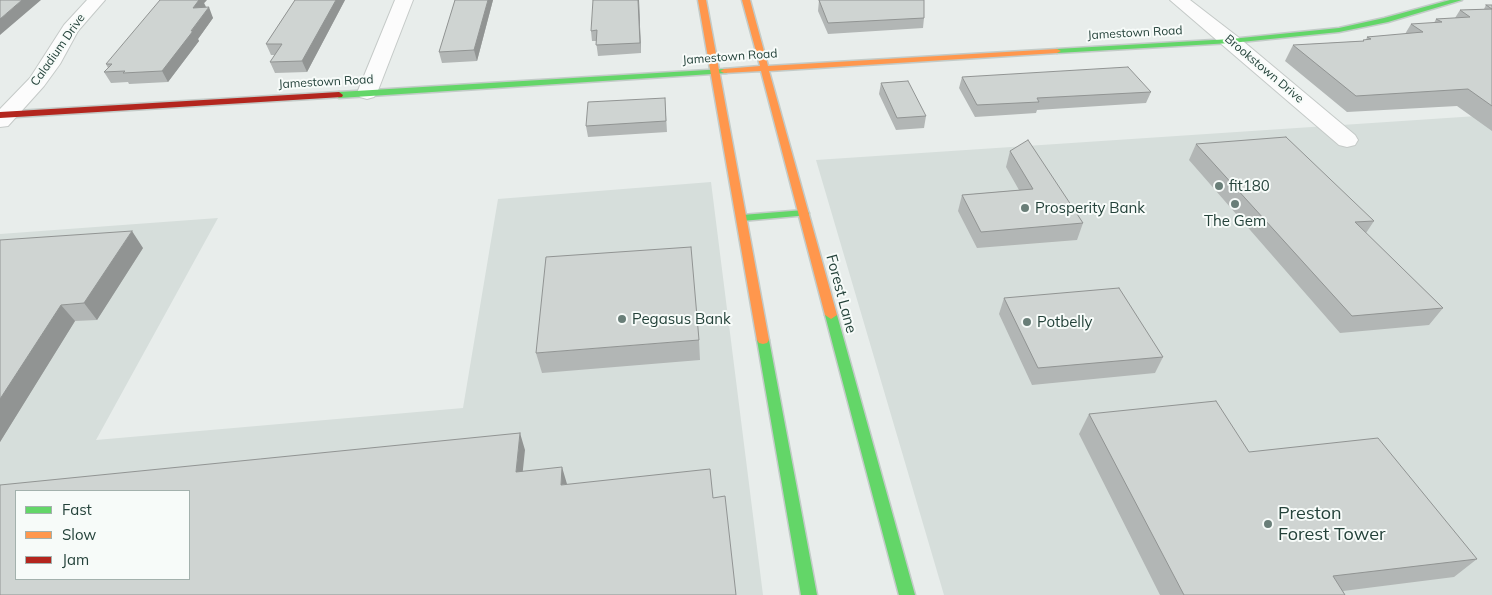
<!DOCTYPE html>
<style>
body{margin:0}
#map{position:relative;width:1492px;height:595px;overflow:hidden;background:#e8edeb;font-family:Mulish,sans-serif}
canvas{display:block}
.legend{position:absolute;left:15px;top:490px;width:175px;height:90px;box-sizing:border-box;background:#f7fbf9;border:1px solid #a3b1ad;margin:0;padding:6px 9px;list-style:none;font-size:15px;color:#24423a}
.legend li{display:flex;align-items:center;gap:10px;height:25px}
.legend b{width:25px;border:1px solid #a3b1ad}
</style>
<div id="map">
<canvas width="1492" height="595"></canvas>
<ul class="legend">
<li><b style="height:6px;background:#63d668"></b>Fast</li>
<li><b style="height:6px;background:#ff974d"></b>Slow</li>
<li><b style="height:6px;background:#b3261e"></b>Jam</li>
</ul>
</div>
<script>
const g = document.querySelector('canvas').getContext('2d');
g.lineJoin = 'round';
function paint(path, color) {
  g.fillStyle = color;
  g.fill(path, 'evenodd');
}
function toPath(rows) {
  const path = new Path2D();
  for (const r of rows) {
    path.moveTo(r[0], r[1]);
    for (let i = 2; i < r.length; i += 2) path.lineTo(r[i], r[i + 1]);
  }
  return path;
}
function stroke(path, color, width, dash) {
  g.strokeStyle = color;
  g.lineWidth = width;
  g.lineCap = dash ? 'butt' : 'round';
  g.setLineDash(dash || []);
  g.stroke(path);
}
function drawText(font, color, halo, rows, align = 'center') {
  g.font = font + ' Mulish,sans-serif';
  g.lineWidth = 4;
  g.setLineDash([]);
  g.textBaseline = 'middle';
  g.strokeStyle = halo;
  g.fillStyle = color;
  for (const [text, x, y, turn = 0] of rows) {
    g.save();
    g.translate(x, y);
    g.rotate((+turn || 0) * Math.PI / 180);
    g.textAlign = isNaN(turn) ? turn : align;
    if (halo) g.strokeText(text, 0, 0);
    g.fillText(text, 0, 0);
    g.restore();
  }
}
const built = toPath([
 [1492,115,1492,595,944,595,816,160],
 [711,182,763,595,0,595,0,234,218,218,96,440,463,408,498,199],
 [16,491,189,491,189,579,16,579]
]);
const street = toPath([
 [87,0,105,0,78,31,60,64,44,86,8,126,0,127,0,109,30,78,64,25,87,0],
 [395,0,413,0,377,93,374,97,367,99,360,97,357,93,395,0],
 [1170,0,1190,0,1238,37,1355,135,1358,140,1355,145,1347,147,1339,145,1170,0]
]);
const fast = toPath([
 [1450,0,1462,0,1388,22,1339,32,1231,43,1057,53,1053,51,1057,49,1231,39,1339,28,1384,18,1450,0],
 [724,69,727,69,727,73,339,98,335,95,339,92,724,69],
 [804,210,809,213,808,215,742,221,737,218,742,215,804,210],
 [831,311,837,315,915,595,899,595,825,315,831,311],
 [763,336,767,337,769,340,817,595,801,595,757,340,759,337,763,336]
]);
const slow = toPath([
 [698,0,706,0,769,340,767,343,763,344,759,343,757,340,698,0],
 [742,0,750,0,768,66,1057,49,1061,51,1057,53,769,71,837,315,831,319,825,315,761,71,724,73,720,71,724,69,760,66,742,0]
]);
const jam = toPath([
 [339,92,343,95,342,97,0,118,0,112,339,92]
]);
const wall = toPath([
 [207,0,204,3,213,18,198,39,199,41,168,82,129,84,128,82,111,83,104,72,108,68,106,64],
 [295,0,345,0,307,72,275,73,270,62,275,55,271,55,266,44],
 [455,0,493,0,477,61,442,63,439,52],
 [639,0,641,53,598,56,596,41,592,41,591,31],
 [819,0,924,18,923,28,828,34,818,11],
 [1486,5,1492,5,1492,131,1457,106,1347,112,1285,61,1293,45,1363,41,1363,40,1366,40,1367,37,1405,34,1411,24,1434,23,1436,19,1455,18,1460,10,1484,9],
 [962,77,1151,92,1146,103,1037,110,1036,113,975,117,959,88],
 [881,83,926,116,924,128,896,130,879,94],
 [665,98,667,132,588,137,586,126],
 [1196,144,1374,221,1366,233,1443,308,1429,325,1340,333,1189,160],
 [1010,151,1083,223,1077,240,977,248,958,211,962,195,1019,190,1006,167],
 [0,240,143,248,97,320,75,321,0,442],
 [1004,298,1163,357,1155,373,1032,385,999,314],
 [699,340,700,360,542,373,536,353],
 [1089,414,1249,452,1477,559,1454,577,1343,591,1345,595,1160,595,1079,434]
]);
const shadedWall = toPath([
 [22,0,41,0,0,35,0,19],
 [197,0,207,0,204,3,206,8,193,8],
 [336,0,345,0,307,72,302,61],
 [488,0,493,0,477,61,474,50],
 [638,0,639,0,641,53,640,43],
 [209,7,213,18,198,39,199,41,168,82,162,71],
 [132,231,143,248,97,320,84,303],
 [61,305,75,321,0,442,0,399],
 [520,433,525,450,521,488,516,472],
 [562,467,567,484,561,485]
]);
const building = toPath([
 [0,0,22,0,0,19,0,0],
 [160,0,199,0,193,8,209,7,191,31,193,31,162,71,123,73,125,71,104,72,112,64,106,64,160,0],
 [295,0,336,0,302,61,270,62,282,44,266,44,295,0],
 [455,0,488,0,474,50,439,52,455,0],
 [593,0,638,0,640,43,596,45,597,30,591,31,593,0],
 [819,0,924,0,924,18,828,23,819,0],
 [1486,5,1492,5,1492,106,1468,89,1356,96,1293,45,1364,41,1363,40,1371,39,1367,37,1423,32,1411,24,1442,22,1436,19,1470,17,1460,10,1492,9,1486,5],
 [1128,67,1151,92,1037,98,1039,102,977,105,962,77,1128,67],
 [908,81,926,116,897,118,881,83,908,81],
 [665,98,666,121,586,126,588,102,665,98],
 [1286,137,1374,221,1355,222,1443,308,1352,316,1196,144,1286,137],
 [1028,140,1083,223,981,232,962,195,1033,189,1010,151,1028,140],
 [132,231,84,303,61,305,0,399,0,240,132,231],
 [691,247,699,340,536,353,546,257,691,247],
 [1119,288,1163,357,1038,368,1004,298,1119,288],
 [1216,401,1249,452,1378,438,1477,559,1333,576,1345,595,1184,595,1089,414,1216,401],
 [520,433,516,472,562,467,561,485,710,469,713,498,725,496,736,595,0,595,0,485,520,433],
 [16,491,189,491,189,579,16,579,16,491]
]);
const markers = [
 [1219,186,5,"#697e78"],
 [1235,204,5,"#697e78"],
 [1025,208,5,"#697e78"],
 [622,319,5,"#697e78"],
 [1027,322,5,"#697e78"],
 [1268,524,5,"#697e78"]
];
const farStreetnames = [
 ["Jamestown Road",1135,33,-3],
 ["Caladium Drive",58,50,-55],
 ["Jamestown Road",730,57,-4],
 ["Brookstown Drive",1264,69,40],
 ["Jamestown Road",326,82,-3]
];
const poiNames = [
 ["fit180",1229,186],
 ["Prosperity Bank",1035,208],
 ["The Gem",1235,221,"center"],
 ["Pegasus Bank",632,319],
 ["Potbelly",1037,322]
];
const streetNames = [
 ["Forest Lane",841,294,75]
];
const nearPoinames = [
 ["Preston",1278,514],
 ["Forest Tower",1278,535]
];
paint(built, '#d6dedb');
stroke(street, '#c5cac8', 2);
stroke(fast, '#c3cbc8', 3);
stroke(slow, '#c3cbc8', 3);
stroke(jam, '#c3cbc8', 3);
paint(street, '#fcfcfc');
paint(fast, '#63d668');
paint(slow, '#ff974d');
paint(jam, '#b3261e');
paint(wall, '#b2b6b5');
paint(shadedWall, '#919493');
paint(building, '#cfd4d2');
stroke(building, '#919493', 1);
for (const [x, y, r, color] of markers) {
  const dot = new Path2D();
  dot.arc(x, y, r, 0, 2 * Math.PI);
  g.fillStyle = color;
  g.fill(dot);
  stroke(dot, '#f7fbf9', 2);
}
drawText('12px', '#24423a', '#f7fbf9', farStreetnames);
drawText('15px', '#24423a', '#f7fbf9', poiNames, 'left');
drawText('15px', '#24423a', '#f7fbf9', streetNames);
drawText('18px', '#24423a', '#f7fbf9', nearPoinames, 'left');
</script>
